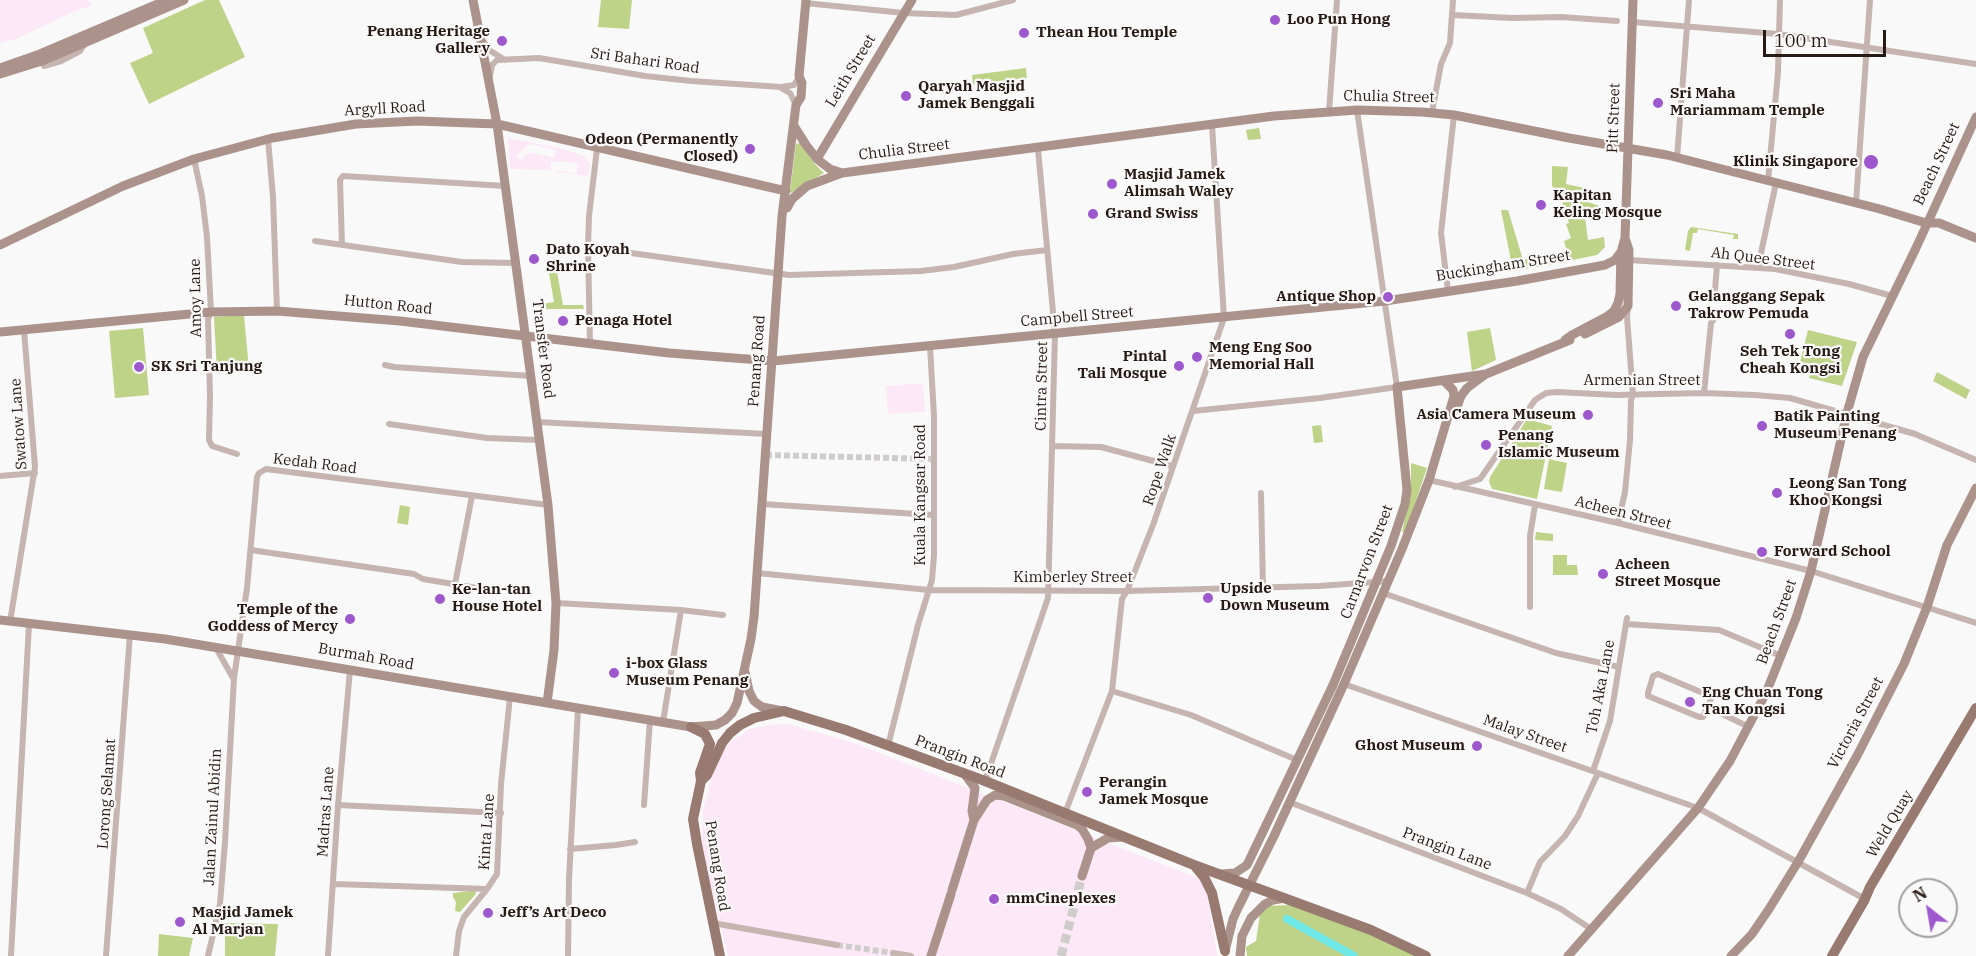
<!DOCTYPE html>
<meta charset="utf-8">
<style>
body{margin:0}
#map{position:relative;width:1976px;height:956px;overflow:hidden;background:#f9f9f9;font-family:"IBM Plex Serif",serif}
canvas{display:block}
.north{position:absolute;left:1898px;top:878px;width:60px;height:60px;box-sizing:border-box;background:#f9f9f9;border:2px solid #a5a09d;border-radius:50%;rotate:329deg;font-size:16px;font-weight:700;line-height:24px;text-align:center;color:#271a14}
.north::after{content:'';display:block;margin:auto;width:21px;height:27px;background:#9e58cd;clip-path:polygon(50% 0,100% 100%,50% 72%,0 100%)}
.scale{position:absolute;left:1763px;top:30px;width:123px;height:27px;box-sizing:border-box;border:3px solid #271a14;border-top:0;padding-left:8px;font-size:18px;line-height:21px;white-space:nowrap;color:#271a14;-webkit-text-stroke:4px #f9f9f9;paint-order:stroke}
</style>
<div id="map">
<canvas width="1976" height="956"></canvas>
<div class="north">N</div>
<div class="scale">100 m</div>
</div>
<script>
const g = document.querySelector('canvas').getContext('2d');
g.lineJoin = 'round';
function paint(path, color) {
  g.fillStyle = color;
  g.fill(path, 'evenodd');
}
function toPath(rows) {
  const path = new Path2D();
  for (const r of rows) {
    path.moveTo(r[0], r[1]);
    for (let i = 2; i < r.length; i += 2) path.lineTo(r[i], r[i + 1]);
  }
  return path;
}
function stroke(path, color, width, dash) {
  g.strokeStyle = color;
  g.lineWidth = width;
  g.lineCap = dash ? 'butt' : 'round';
  g.setLineDash(dash || []);
  g.stroke(path);
}
function drawText(font, color, halo, rows, align = 'center') {
  g.font = font + ' "IBM Plex Serif",serif';
  g.lineWidth = 4.5;
  g.setLineDash([]);
  g.textBaseline = 'middle';
  g.strokeStyle = halo;
  g.fillStyle = color;
  for (const [text, x, y, turn = 0] of rows) {
    g.save();
    g.translate(x, y);
    g.rotate((+turn || 0) * Math.PI / 180);
    g.textAlign = isNaN(turn) ? turn : align;
    if (halo) g.strokeText(text, 0, 0);
    g.fillText(text, 0, 0);
    g.restore();
  }
}
const commercial = toPath([
 [0,0,89,0,91,6,75,11,16,39,0,43],
 [508,138,560,148,584,156,590,164,588,176,556,172,556,170,510,169],
 [529,144,555,150,555,158,530,152,520,160,516,155],
 [559,161,578,163,577,174,550,169,551,162,559,162],
 [923,383,925,412,888,414,886,386],
 [788,724,854,743,1200,879,1207,892,1217,956,728,956,708,875,702,842,703,810,711,779,720,754,726,746,749,729,768,725]
]);
const green = toPath([
 [205,0,219,0,245,57,149,104,130,63,153,53,143,28],
 [601,0,632,0,629,29,598,27],
 [1026,68,1027,78,973,84,972,75],
 [1259,128,1261,139,1248,140,1246,130],
 [800,143,814,163,824,173,791,193,790,191,796,144],
 [1552,166,1568,167,1566,184,1589,189,1588,202,1602,207,1603,214,1565,211,1562,201,1563,198,1552,186],
 [1501,210,1508,210,1523,260,1530,258,1532,266,1542,264,1543,266,1513,271],
 [1567,217,1585,217,1588,240,1604,237,1605,247,1597,255,1548,265,1547,263,1568,256,1564,241,1571,238,1566,224,1569,223],
 [1691,227,1738,234,1738,239,1733,239,1734,235,1698,229,1697,233,1693,233,1690,251,1685,250,1688,231],
 [557,272,563,305,583,305,584,309,541,309,541,304,554,302,549,273],
 [244,315,249,370,217,373,214,317],
 [143,328,149,395,115,398,109,331],
 [1490,328,1496,360,1472,371,1467,332],
 [1808,330,1857,342,1842,386,1809,378,1812,364,1800,362],
 [1937,372,1970,390,1966,399,1933,381],
 [1527,419,1552,426,1537,499,1492,489,1489,482,1490,477],
 [1321,425,1323,442,1314,443,1312,426],
 [1549,459,1567,463,1562,492,1544,489],
 [1411,463,1427,468,1405,533,1402,532,1411,491],
 [400,505,410,507,408,525,397,523],
 [1536,532,1553,534,1553,541,1535,540],
 [1553,555,1567,555,1567,565,1577,565,1578,575,1553,575],
 [470,891,475,891,476,894,460,912,455,911,456,902,453,897,453,893],
 [1290,905,1363,931,1416,956,1247,956,1246,947,1256,941,1260,914,1266,906],
 [225,923,278,924,275,956,225,956],
 [159,934,193,938,189,956,158,956]
]);
const canal = toPath([
 [1287,919,1354,956]
]);
const streetTunnel = toPath([
 [766,455,934,459],
 [837,945,893,953]
]);
const secondaryTunnel = toPath([
 [1061,956,1082,876]
]);
const street = toPath([
 [805,3,904,13,956,15,1013,0],
 [1453,15,1512,18,1561,17,1617,21],
 [1633,22,1778,34,1976,64],
 [484,42,489,50,505,60],
 [41,58,44,66,61,61,80,51,86,42],
 [490,76,492,65,497,60,539,58,645,76,691,81,781,87,794,85,799,77],
 [781,88,790,93,796,105],
 [1329,112,1337,0],
 [1432,112,1441,64,1450,43,1453,0],
 [268,139,273,197,277,311],
 [1677,158,1689,0],
 [194,159,202,196,207,237,211,312,208,319,210,397,209,440,212,446,237,454],
 [1768,181,1778,72,1780,0],
 [1856,203,1870,0],
 [315,241,462,262,516,263],
 [342,245,340,180,343,176,505,186],
 [588,247,789,275,921,271,954,267,1013,254,1047,250],
 [1629,260,1775,269,1849,284,1892,296],
 [1758,267,1776,183],
 [1715,290,1717,265],
 [1448,291,1441,233,1454,115],
 [590,345,588,247,589,216,597,149],
 [385,365,394,367,531,376],
 [1704,393,1711,323,1714,319],
 [1193,411,1320,398,1397,387,1357,110],
 [537,422,767,434],
 [389,424,487,438,539,440],
 [1052,446,1101,447,1172,466],
 [0,476,35,473],
 [1429,480,1618,523,1811,571,1976,623],
 [1455,487,1480,479,1535,400,1546,393,1557,392,1616,395,1703,393,1755,395,1790,398,1915,434,1976,460],
 [1261,493,1263,588],
 [762,504,933,515],
 [1618,523,1625,492,1630,440,1631,400,1633,395,1627,317,1628,307],
 [251,550,414,574,423,579,489,590],
 [757,573,929,590,1127,591,1319,586,1389,581],
 [455,584,472,496],
 [1383,593,1556,653,1619,667],
 [556,603,681,610,723,615],
 [1530,607,1530,536,1535,505],
 [10,622,35,467,24,330],
 [1626,624,1719,630,1781,656],
 [216,648,233,678],
 [1658,674,1710,696,1711,699,1703,717,1699,717,1648,696,1648,693,1653,676,1658,674],
 [1344,684,1698,808,1865,899],
 [1112,691,1191,715,1297,760],
 [1708,707,1749,727],
 [663,722,681,610],
 [888,746,918,625,932,580,934,555,934,416,930,346],
 [1593,771,1610,721,1627,618],
 [985,781,1048,598,1055,334,1038,149],
 [1289,802,1527,893,1561,909,1591,929],
 [338,805,501,813],
 [644,805,650,720],
 [1065,813,1112,691,1122,599,1127,591,1153,525,1224,318,1212,125],
 [570,849,616,845,635,842],
 [334,884,487,889],
 [1527,893,1540,862,1565,836,1578,816,1598,773],
 [713,923,837,945],
 [893,953,911,956],
 [11,956,29,624],
 [106,956,130,634],
 [208,956,220,904,225,842,234,678,247,588,257,477,259,473,266,469,548,505],
 [328,956,338,805,350,670],
 [456,956,459,931,464,917,487,889,497,874,501,784,510,697],
 [568,956,569,879,578,708]
]);
const secondary = toPath([
 [473,0,497,124,548,505,556,603,554,650,547,703],
 [0,68,40,54,167,0],
 [0,74,42,61,184,0],
 [794,126,806,145,817,159,830,169,842,173],
 [817,159,912,0],
 [787,208,792,199,807,186,842,173,1274,116,1357,110,1422,112,1454,115,1569,138,1667,155,1880,209,1926,223,1939,223,1976,238],
 [0,245,123,186,194,159,272,138,356,124,417,121,497,124,786,191],
 [0,332,211,312,277,311,400,321,669,353,773,361,1385,301,1517,281,1605,265,1615,260,1621,252],
 [1585,334,1619,317,1628,306,1629,250,1625,238],
 [1565,340,1572,335,1606,317,1614,311,1618,303,1620,294,1621,252,1625,238,1633,0],
 [1457,407,1461,396,1467,388,1486,374,1570,340],
 [0,620,165,639,691,727,716,725,725,720,732,713,737,703,751,639,754,617,782,216,796,105,801,97,802,83,799,76,806,0],
 [745,672,749,691,754,701,762,707,783,711],
 [964,773,975,788,972,811,974,820],
 [1091,848,1108,838,1122,837],
 [1222,874,1235,873,1247,865,1333,685,1391,546,1405,504,1407,490,1397,387,1486,374],
 [1082,876,1091,848],
 [952,890,974,820,987,800,995,795,1004,796,1077,825,1082,829,1088,839,1091,848],
 [1225,951,1233,919,1238,908,1274,836,1344,684,1402,549,1429,480,1454,396,1453,390,1444,381],
 [931,956,951,894],
 [1240,956,1242,936,1251,918,1265,904,1273,900,1285,898],
 [1568,956,1698,808,1730,761,1766,693,1796,618,1811,571,1847,413,1863,357,1916,248,1976,117],
 [1731,956,1752,934,1769,909,1798,862,1858,754,1904,664,1927,607,1947,545,1976,488]
]);
const primary = toPath([
 [691,727,705,734,710,744,700,773,701,781,693,819,697,844,720,956],
 [701,781,707,775,722,743,730,733,740,725,754,718,784,711,846,730,985,781,1194,865,1371,930,1426,956],
 [1195,866,1204,877,1212,893,1225,951],
 [1832,956,1864,901,1870,887,1976,708]
]);
const markers = [
 [1275,20,6,"#9e58cd"],
 [1024,33,6,"#9e58cd"],
 [502,41,6,"#9e58cd"],
 [906,96,6,"#9e58cd"],
 [1658,103,6,"#9e58cd"],
 [750,149,6,"#9e58cd"],
 [1871,162,8,"#9e58cd"],
 [1112,184,6,"#9e58cd"],
 [1541,205,6,"#9e58cd"],
 [1093,214,6,"#9e58cd"],
 [534,259,6,"#9e58cd"],
 [1388,297,6,"#9e58cd"],
 [1676,306,6,"#9e58cd"],
 [563,321,6,"#9e58cd"],
 [1790,334,6,"#9e58cd"],
 [1197,357,6,"#9e58cd"],
 [1179,366,6,"#9e58cd"],
 [139,367,6,"#9e58cd"],
 [1588,415,6,"#9e58cd"],
 [1762,426,6,"#9e58cd"],
 [1486,445,6,"#9e58cd"],
 [1777,493,6,"#9e58cd"],
 [1762,552,6,"#9e58cd"],
 [1603,574,6,"#9e58cd"],
 [1208,598,6,"#9e58cd"],
 [440,599,6,"#9e58cd"],
 [350,619,6,"#9e58cd"],
 [614,673,6,"#9e58cd"],
 [1690,702,6,"#9e58cd"],
 [1477,746,6,"#9e58cd"],
 [1087,792,6,"#9e58cd"],
 [994,899,6,"#9e58cd"],
 [488,913,6,"#9e58cd"],
 [180,922,6,"#9e58cd"]
];
const poiNames = [
 ["Loo Pun Hong",1287,20],
 ["Penang Heritage",490,32,"right"],
 ["Gallery",490,49,"right"],
 ["Thean Hou Temple",1036,33],
 ["Qaryah Masjid",918,87],
 ["Jamek Benggali",918,104],
 ["Sri Maha",1670,94],
 ["Mariammam Temple",1670,111],
 ["Odeon (Permanently",738,140,"right"],
 ["Closed)",738,157,"right"],
 ["Klinik Singapore",1858,162,"right"],
 ["Masjid Jamek",1124,175],
 ["Alimsah Waley",1124,192],
 ["Kapitan",1553,196],
 ["Keling Mosque",1553,213],
 ["Grand Swiss",1105,214],
 ["Dato Koyah",546,250],
 ["Shrine",546,267],
 ["Antique Shop",1376,297,"right"],
 ["Gelanggang Sepak",1688,297],
 ["Takrow Pemuda",1688,314],
 ["Penaga Hotel",575,321],
 ["Meng Eng Soo",1209,348],
 ["Memorial Hall",1209,365],
 ["Seh Tek Tong",1790,352,"center"],
 ["Cheah Kongsi",1790,369,"center"],
 ["Pintal",1167,357,"right"],
 ["Tali Mosque",1167,374,"right"],
 ["SK Sri Tanjung",151,367],
 ["Asia Camera Museum",1576,415,"right"],
 ["Batik Painting",1774,417],
 ["Museum Penang",1774,434],
 ["Penang",1498,436],
 ["Islamic Museum",1498,453],
 ["Leong San Tong",1789,484],
 ["Khoo Kongsi",1789,501],
 ["Forward School",1774,552],
 ["Acheen",1615,565],
 ["Street Mosque",1615,582],
 ["Upside",1220,589],
 ["Down Museum",1220,606],
 ["Ke-lan-tan",452,590],
 ["House Hotel",452,607],
 ["Temple of the",338,610,"right"],
 ["Goddess of Mercy",338,627,"right"],
 ["i-box Glass",626,664],
 ["Museum Penang",626,681],
 ["Eng Chuan Tong",1702,693],
 ["Tan Kongsi",1702,710],
 ["Ghost Museum",1465,746,"right"],
 ["Perangin",1099,783],
 ["Jamek Mosque",1099,800],
 ["mmCineplexes",1006,899],
 ["Masjid Jamek",192,913],
 ["Al Marjan",192,930],
 ["Jeff’s Art Deco",500,913]
];
const streetNames = [
 ["Sri Bahari Road",645,61,8],
 ["Leith Street",851,71,-59],
 ["Chulia Street",1389,97,1],
 ["Argyll Road",385,109,-3],
 ["Pitt Street",1614,118,-88],
 ["Chulia Street",904,150,-7],
 ["Beach Street",1937,164,-65],
 ["Ah Quee Street",1763,259,7],
 ["Buckingham Street",1503,266,-9],
 ["Amoy Lane",196,298,-91],
 ["Hutton Road",388,305,6],
 ["Campbell Street",1077,317,-5],
 ["Transfer Road",543,349,83],
 ["Penang Road",757,361,-86],
 ["Armenian Street",1642,381],
 ["Cintra Street",1042,386,-89],
 ["Swatow Lane",19,424,-94],
 ["Kedah Road",315,464,7],
 ["Rope Walk",1160,470,-71],
 ["Kuala Kangsar Road",921,495,-90],
 ["Acheen Street",1623,513,14],
 ["Carnarvon Street",1367,562,-69],
 ["Kimberley Street",1073,578],
 ["Beach Street",1777,622,-70],
 ["Burmah Road",366,657,10],
 ["Toh Aka Lane",1601,687,-79],
 ["Victoria Street",1856,723,-62],
 ["Malay Street",1525,734,19],
 ["Prangin Road",960,757,21],
 ["Lorong Selamat",107,794,-86],
 ["Madras Lane",326,812,-86],
 ["Jalan Zainul Abidin",213,817,-87],
 ["Weld Quay",1890,824,-59],
 ["Kinta Lane",487,832,-86],
 ["Prangin Lane",1447,849,21],
 ["Penang Road",717,866,81]
];
paint(commercial, '#fde8f7');
paint(green, '#bed388');
stroke(canal, '#72e9e9', 8);
stroke(streetTunnel, '#cfcccb', 6, [6, 3]);
stroke(secondaryTunnel, '#cfcccb', 9, [9, 4.5]);
stroke(street, '#c5b4af', 6);
stroke(secondary, '#ab938b', 9);
stroke(primary, '#987a71', 10);
for (const [x, y, r, color] of markers) {
  const dot = new Path2D();
  dot.arc(x, y, r, 0, 2 * Math.PI);
  g.fillStyle = color;
  g.fill(dot);
  stroke(dot, '#f9f9f9', 2);
}
drawText('bold 15px', '#271a14', '#f9f9f9', poiNames, 'left');
drawText('15px', '#271a14', '#f9f9f9', streetNames);
</script>
